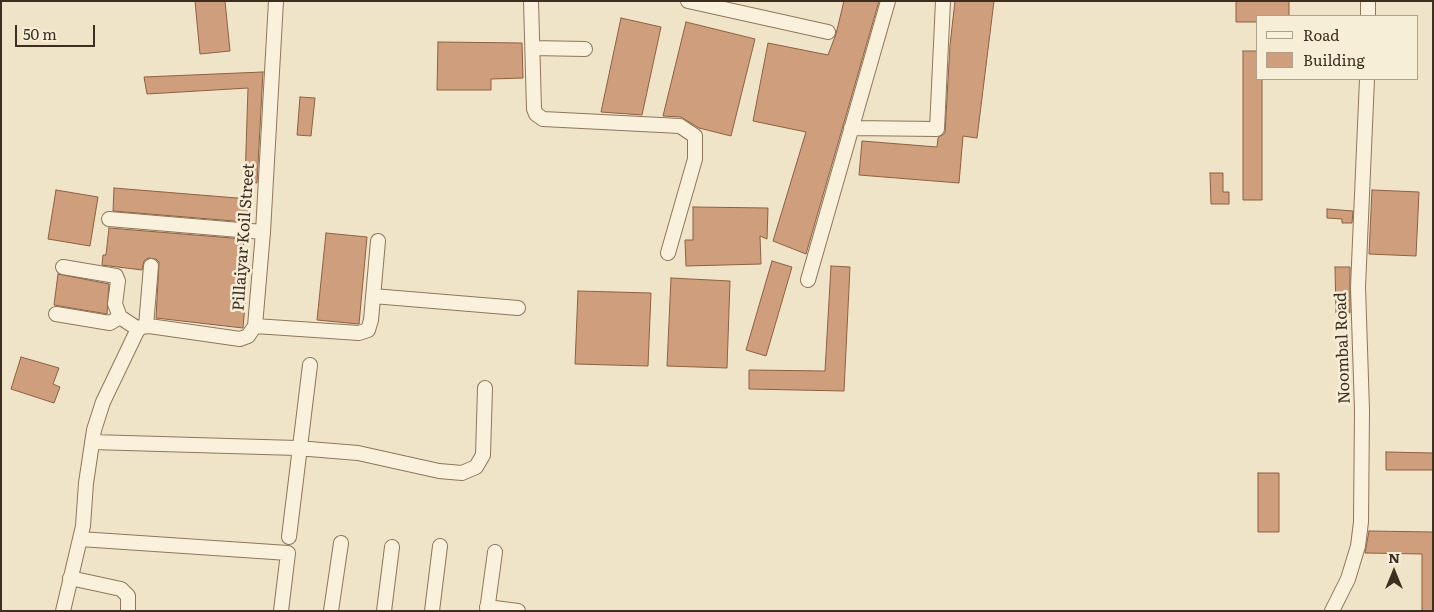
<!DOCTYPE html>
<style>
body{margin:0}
#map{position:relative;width:1434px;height:612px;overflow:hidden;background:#f0e4c8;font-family:Literata,serif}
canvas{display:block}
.frame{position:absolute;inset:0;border:2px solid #3d2e20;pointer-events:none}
.legend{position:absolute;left:1256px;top:15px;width:162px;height:65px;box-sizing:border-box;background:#f7eed8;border:1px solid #ada18e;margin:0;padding:6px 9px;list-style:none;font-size:15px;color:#3d2e20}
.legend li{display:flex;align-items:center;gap:10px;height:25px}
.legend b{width:25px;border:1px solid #ada18e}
.north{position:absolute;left:1369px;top:547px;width:50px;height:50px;-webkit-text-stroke:4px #f7eed8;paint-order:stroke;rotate:0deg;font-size:14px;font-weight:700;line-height:20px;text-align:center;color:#3d2e20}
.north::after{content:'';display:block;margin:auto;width:18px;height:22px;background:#3d2e20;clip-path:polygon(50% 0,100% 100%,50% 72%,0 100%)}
.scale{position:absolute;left:15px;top:25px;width:80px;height:22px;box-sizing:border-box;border:2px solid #3d2e20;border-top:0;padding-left:6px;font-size:15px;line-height:18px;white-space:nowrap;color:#3d2e20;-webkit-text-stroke:4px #f7eed8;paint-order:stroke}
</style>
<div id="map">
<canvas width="1434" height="612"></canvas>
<div class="frame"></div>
<ul class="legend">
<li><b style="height:6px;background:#faf1dc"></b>Road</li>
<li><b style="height:14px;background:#cf9f7d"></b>Building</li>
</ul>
<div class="north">N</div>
<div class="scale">50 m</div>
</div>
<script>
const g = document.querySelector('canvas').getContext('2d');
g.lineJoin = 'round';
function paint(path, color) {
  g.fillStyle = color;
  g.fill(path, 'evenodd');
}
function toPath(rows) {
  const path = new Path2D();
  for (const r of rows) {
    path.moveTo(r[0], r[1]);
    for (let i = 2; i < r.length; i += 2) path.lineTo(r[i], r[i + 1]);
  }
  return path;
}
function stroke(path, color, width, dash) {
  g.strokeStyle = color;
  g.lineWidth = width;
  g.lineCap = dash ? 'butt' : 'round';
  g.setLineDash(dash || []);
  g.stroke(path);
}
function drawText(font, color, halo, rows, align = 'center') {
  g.font = font + ' Literata,serif';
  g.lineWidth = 5;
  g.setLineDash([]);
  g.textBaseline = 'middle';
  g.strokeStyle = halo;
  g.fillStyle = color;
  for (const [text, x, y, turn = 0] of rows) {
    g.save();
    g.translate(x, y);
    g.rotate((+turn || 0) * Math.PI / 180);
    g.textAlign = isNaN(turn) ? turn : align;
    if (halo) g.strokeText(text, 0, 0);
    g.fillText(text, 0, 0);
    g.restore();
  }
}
const building = toPath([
 [195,1,225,1,230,51,200,54,195,1],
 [844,1,879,1,806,254,773,241,806,132,753,121,768,43,828,55,836,34,844,1],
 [955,1,994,1,977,138,963,136,959,183,859,175,862,141,937,147,938,138,945,133,950,45,955,1],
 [1236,1,1289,1,1289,16,1258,16,1258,22,1236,22,1236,1],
 [621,18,661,27,642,115,601,112,621,18],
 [686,22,755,39,731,136,699,128,681,117,663,116,686,22],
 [438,42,522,43,523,78,491,79,491,90,437,90,438,42],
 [1243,51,1258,51,1258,79,1262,79,1262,200,1243,200,1243,51],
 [263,72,257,183,245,181,248,88,147,94,144,77,263,72],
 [300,97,315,98,311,136,297,135,300,97],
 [1210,173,1223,173,1223,192,1229,192,1229,204,1211,204,1210,173],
 [114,188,249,199,246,222,113,211,114,188],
 [56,190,98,197,90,246,48,239,56,190],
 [1372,190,1419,192,1416,256,1369,254,1372,190],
 [693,207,768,208,767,239,760,236,761,264,686,266,685,240,693,240,693,207],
 [1327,209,1353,211,1352,223,1342,223,1342,219,1327,218,1327,209],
 [109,228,244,239,241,268,248,269,243,328,156,318,159,262,156,259,148,258,144,261,142,270,102,265,103,255,106,255,109,228],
 [326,233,367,237,359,324,317,320,326,233],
 [772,261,792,267,766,356,746,350,772,261],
 [831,266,850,267,844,391,749,389,749,370,825,371,831,266],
 [1335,267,1350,267,1350,313,1336,313,1335,267],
 [58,274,109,284,107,314,54,305,58,274],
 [671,278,730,281,727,368,667,366,671,278],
 [578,291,651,293,648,366,575,364,578,291],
 [21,357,59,368,53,384,60,387,54,403,11,389,21,357],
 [1386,452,1433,453,1433,470,1386,470,1386,452],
 [1258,473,1279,473,1279,532,1258,532,1258,473],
 [1369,531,1433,532,1433,611,1422,611,1422,554,1365,553,1369,531]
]);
const minor = toPath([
 [531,1,534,109,536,114,543,119,680,126,695,136,695,159,668,253],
 [688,1,828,32],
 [1368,16,1368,1],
 [533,48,585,49],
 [851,128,937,129,943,1],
 [109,219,263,232],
 [63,267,116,276,118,281,115,304,120,317,138,329],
 [808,280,888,1],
 [373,296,518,308],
 [56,314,110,323,120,317],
 [146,326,151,266],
 [255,326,359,333,368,330,371,320,378,241],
 [92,442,297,448,358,453,439,471,462,473,476,467,483,455,485,388],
 [289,537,310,365],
 [80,539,288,553,281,611],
 [70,578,121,589,128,596,128,611],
 [487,607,518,611],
 [63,611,83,526,86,483,94,430,103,402,137,331,141,327,149,326,240,339,248,336,255,326,263,232,276,1],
 [331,611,341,543],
 [384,611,392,547],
 [432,611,440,546],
 [487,611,495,552],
 [1332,611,1348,579,1358,546,1361,522,1362,410,1358,287,1367,79]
]);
const streetNames = [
 ["Pillaiyar Koil Street",244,237,-86],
 ["Noombal Road",1343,348,-92]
];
paint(building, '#cf9f7d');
stroke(building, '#8d5f41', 1);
stroke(minor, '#8d765c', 16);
stroke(minor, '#faf1dc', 14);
drawText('16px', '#3d2e20', '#f7eed8', streetNames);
</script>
